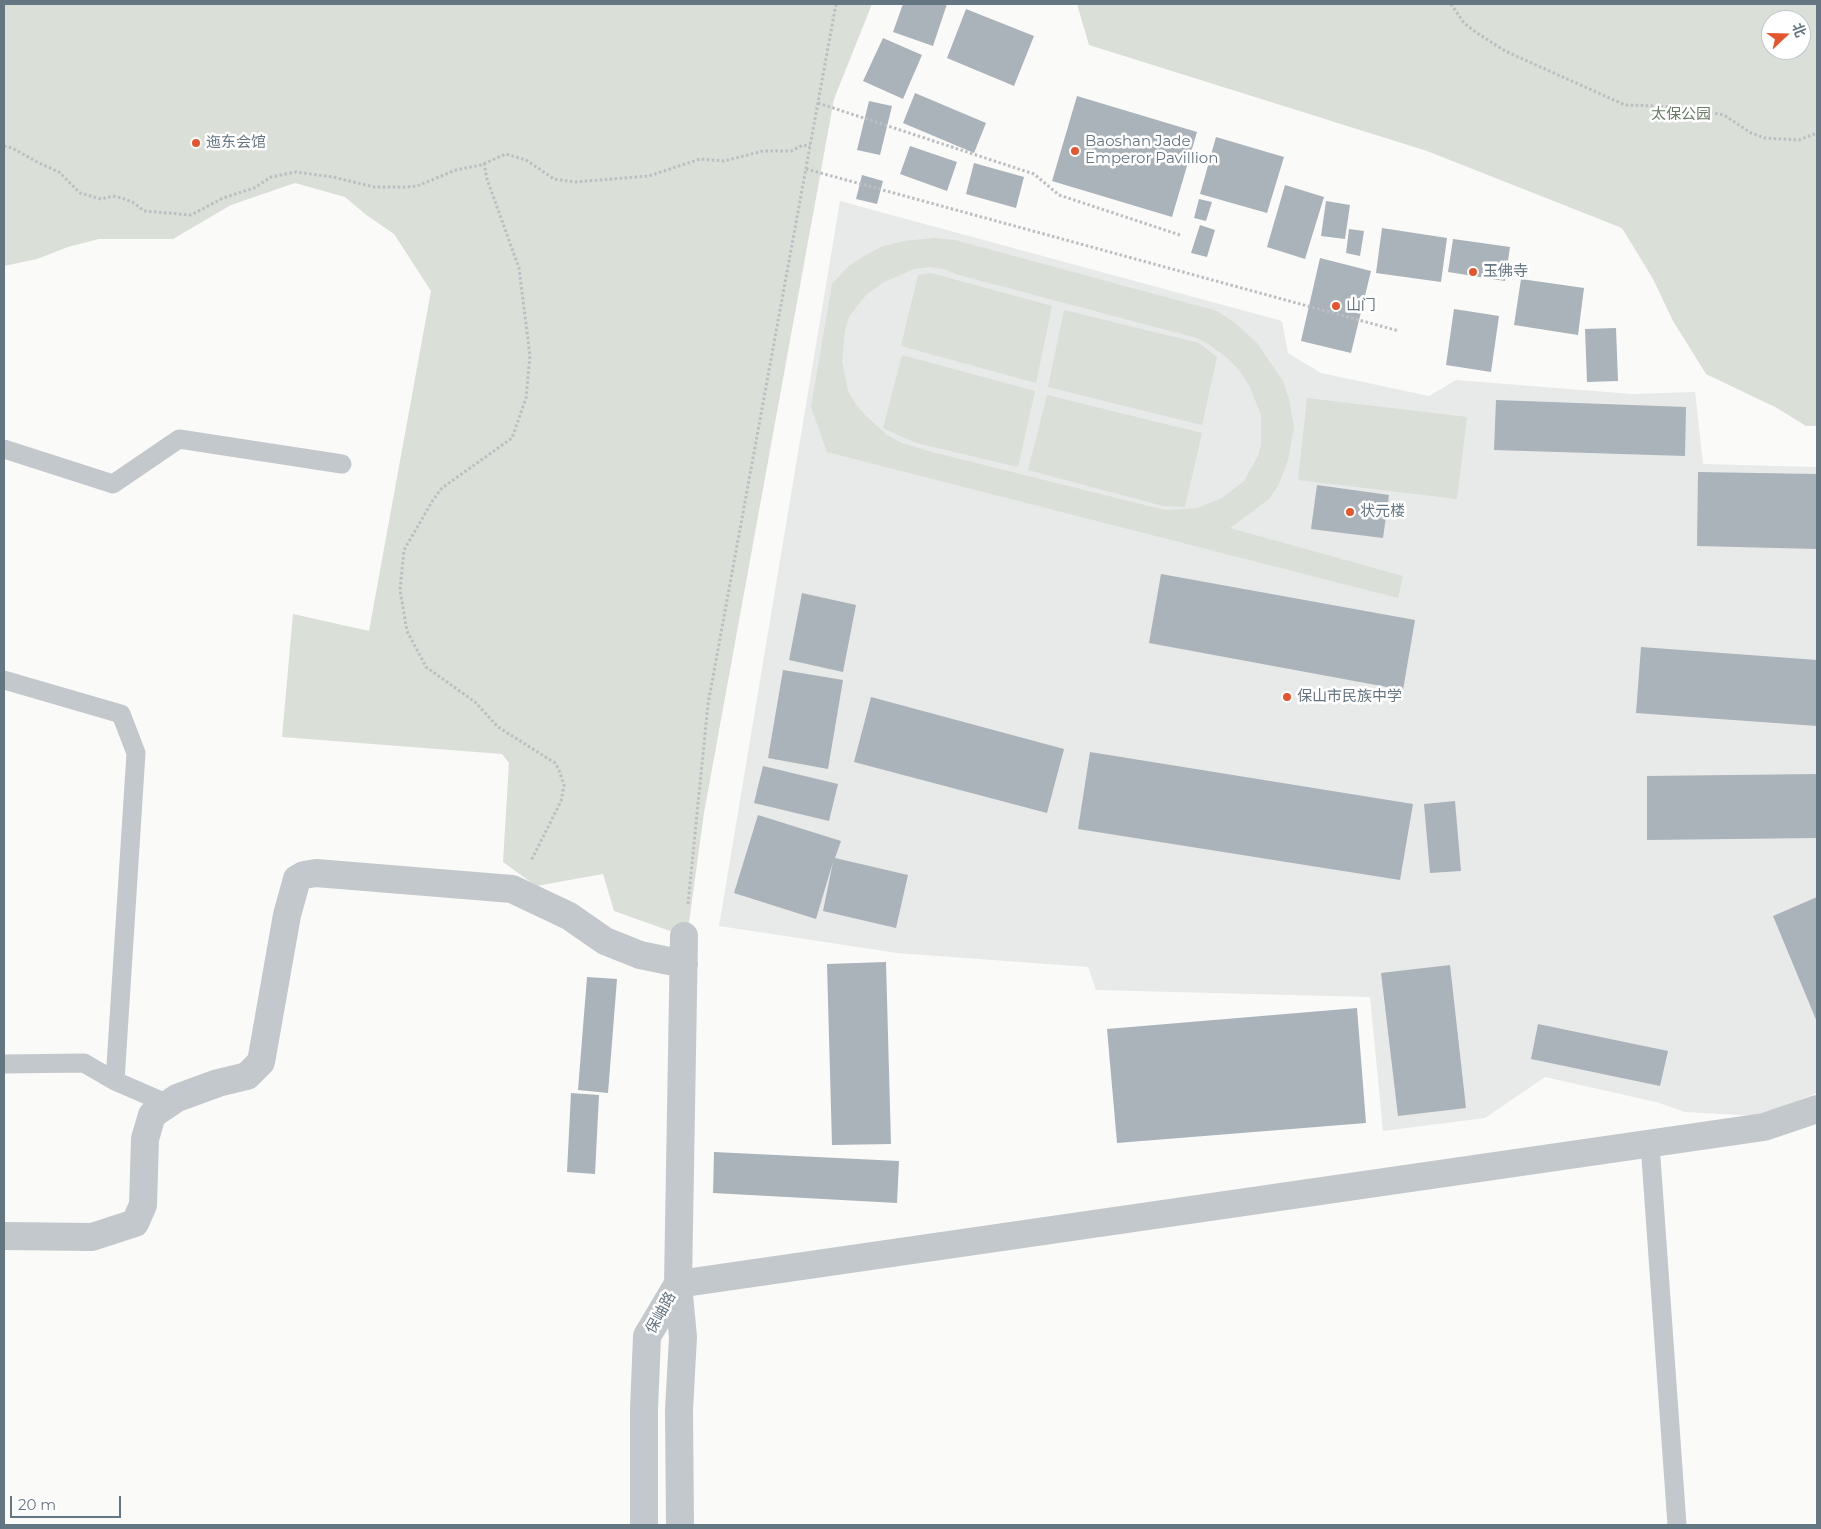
<!DOCTYPE html>
<meta charset="utf-8">
<style>
body{margin:0}
#map{position:relative;width:1821px;height:1529px;overflow:hidden;background:#fafaf8;font-family:Montserrat,"Noto Sans SC",sans-serif}
canvas{display:block}
.frame{position:absolute;inset:0;border:5px solid #657683;pointer-events:none}
.north{position:absolute;left:1761px;top:10px;width:50px;height:50px;box-sizing:border-box;background:#fff;border:1px solid #c1c8cd;border-radius:50%;rotate:69deg;font-size:14px;font-weight:700;line-height:20px;text-align:center;color:#657683}
.north::after{content:'';display:block;margin:auto;width:18px;height:22px;background:#e4572e;clip-path:polygon(50% 0,100% 100%,50% 72%,0 100%)}
.scale{position:absolute;left:10px;top:1496px;width:111px;height:22px;box-sizing:border-box;border:2px solid #657683;border-top:0;padding-left:6px;font-size:15px;line-height:18px;white-space:nowrap;color:#657683;-webkit-text-stroke:4px #fff;paint-order:stroke}
</style>
<div id="map">
<canvas width="1821" height="1529"></canvas>
<div class="frame"></div>
<div class="north">北</div>
<div class="scale">20 m</div>
</div>
<script>
const g = document.querySelector('canvas').getContext('2d');
g.lineJoin = 'round';
function paint(path, color) {
  g.fillStyle = color;
  g.fill(path, 'evenodd');
}
function toPath(rows) {
  const path = new Path2D();
  for (const r of rows) {
    path.moveTo(r[0], r[1]);
    for (let i = 2; i < r.length; i += 2) path.lineTo(r[i], r[i + 1]);
  }
  return path;
}
function stroke(path, color, width, dash) {
  g.strokeStyle = color;
  g.lineWidth = width;
  g.lineCap = dash ? 'butt' : 'round';
  g.setLineDash(dash || []);
  g.stroke(path);
}
function drawText(font, color, halo, rows, align = 'center') {
  g.font = font + ' Montserrat,"Noto Sans SC",sans-serif';
  g.lineWidth = 5;
  g.setLineDash([]);
  g.textBaseline = 'middle';
  g.strokeStyle = halo;
  g.fillStyle = color;
  for (const [text, x, y, turn = 0] of rows) {
    g.save();
    g.translate(x, y);
    g.rotate((+turn || 0) * Math.PI / 180);
    g.textAlign = isNaN(turn) ? turn : align;
    if (halo) g.strokeText(text, 0, 0);
    g.fillText(text, 0, 0);
    g.restore();
  }
}
const built = toPath([
 [840,201,1282,321,1288,353,1321,373,1429,396,1456,380,1632,394,1695,392,1703,464,1817,467,1817,1093,1759,1116,1685,1112,1656,1102,1545,1077,1485,1118,1383,1131,1370,997,1096,990,1088,967,897,953,719,926]
]);
const green = toPath([
 [4,4,872,4,834,99,704,813,687,937,614,911,603,874,536,886,503,862,509,763,502,754,282,737,293,614,369,631,431,291,394,234,365,214,345,197,295,183,231,205,173,239,99,239,68,247,37,259,4,266],
 [1077,4,1817,4,1817,426,1806,426,1777,408,1706,374,1673,321,1653,279,1622,228,1427,151,1089,45],
 [1771,20,1801,20,1801,50,1771,50],
 [935,238,955,240,1217,311,1235,323,1257,343,1283,381,1289,399,1294,427,1288,460,1279,484,1269,499,1230,528,1403,576,1398,598,827,452,811,407,832,284,849,266,864,256,881,247,903,241],
 [929,267,943,269,959,275,1197,338,1210,345,1226,357,1240,371,1250,387,1261,415,1261,445,1258,456,1244,481,1222,498,1197,508,1165,510,932,452,902,443,887,435,865,415,855,403,848,391,842,361,845,330,849,317,857,306,867,294,884,282,914,269],
 [931,273,1052,306,1036,383,901,346,918,275],
 [1064,310,1199,343,1217,357,1202,425,1048,387],
 [902,355,1035,391,1018,467,916,443,883,428],
 [1047,395,1202,433,1185,507,1163,506,1028,470],
 [1307,398,1467,417,1457,499,1298,480]
]);
const building = toPath([
 [903,4,947,4,933,46,893,32],
 [966,9,1034,36,1014,86,947,58],
 [883,38,922,55,903,99,863,81],
 [915,93,986,123,974,153,903,123],
 [1077,96,1197,132,1172,217,1052,181],
 [869,101,892,106,880,155,857,150],
 [1216,137,1284,157,1267,213,1200,194],
 [910,146,957,162,947,191,900,174],
 [974,163,1024,177,1016,208,966,194],
 [862,175,883,181,877,204,856,199],
 [1285,185,1324,197,1305,259,1267,247],
 [1199,199,1212,202,1206,221,1194,218],
 [1326,201,1350,205,1345,239,1321,236],
 [1200,225,1215,230,1207,257,1191,253],
 [1382,228,1447,238,1441,282,1376,273],
 [1349,229,1364,231,1360,256,1346,253],
 [1453,239,1510,247,1505,281,1448,272],
 [1320,258,1371,271,1351,353,1301,341],
 [1521,279,1584,288,1578,335,1514,325],
 [1454,309,1499,316,1491,372,1446,365],
 [1616,328,1618,381,1587,382,1585,329],
 [1496,400,1686,407,1685,456,1494,450],
 [1698,472,1817,474,1817,549,1697,546],
 [1317,485,1389,495,1383,538,1311,529],
 [1161,574,1415,620,1403,690,1149,643],
 [802,593,856,605,843,672,789,660],
 [1641,647,1817,660,1817,726,1636,713],
 [783,670,843,680,828,769,768,758],
 [871,697,1064,749,1047,813,854,762],
 [1090,752,1413,804,1400,880,1078,829],
 [763,766,838,784,829,821,754,803],
 [1817,774,1817,838,1647,840,1647,776],
 [1455,801,1461,871,1430,873,1424,804],
 [758,815,841,841,835,858,908,875,896,928,823,911,833,862,816,919,734,893],
 [1817,897,1817,1022,1773,916],
 [886,962,891,1144,832,1145,827,964],
 [1450,965,1466,1108,1398,1116,1381,973],
 [587,977,617,979,608,1093,578,1090],
 [1357,1008,1366,1123,1117,1143,1107,1029],
 [1538,1024,1668,1051,1660,1086,1531,1059],
 [571,1093,599,1095,595,1174,567,1172],
 [714,1152,899,1161,897,1203,713,1193]
]);
const path = toPath([
 [1451,4,1464,23,1477,33,1505,51,1625,105,1657,106,1691,109,1724,115,1751,133,1765,138,1799,140,1817,133],
 [818,103,1034,174,1059,195,1180,235],
 [4,146,12,148,39,163,59,172,80,193,101,199,113,196,122,198,134,203,144,211,191,215,223,198,254,188,271,177,296,172,333,177,374,187,404,187,417,186,456,170,481,165,506,154,526,160,554,179,575,182,649,176,700,159,724,161,763,151,791,151,803,145,810,146],
 [484,163,487,179,519,268,530,356,526,398,512,438,442,488,433,500,404,550,400,590,407,631,426,667,475,702,498,727,555,763,559,770,564,785,561,801,532,859,532,862],
 [806,169,1399,331],
 [688,904,708,704,836,4]
]);
const service = toPath([
 [4,449,113,484,179,439,342,464],
 [4,680,121,714,136,753,115,1081],
 [4,1064,84,1063,115,1081,168,1104],
 [1650,1144,1677,1525]
]);
const minor = toPath([
 [4,1236,92,1237,135,1223,143,1205,145,1139,152,1115,177,1098,218,1083,247,1076,261,1062,287,915,297,879,304,875,316,873,512,889,569,916,605,941,640,955,684,964],
 [678,1284,1764,1127,1817,1109],
 [644,1525,644,1410,647,1336,678,1284],
 [680,1525,679,1410,683,1337,678,1284,684,936]
]);
const markers = [
 [196,143,5,"#e4572e"],
 [1075,151,5,"#e4572e"],
 [1473,272,5,"#e4572e"],
 [1336,306,5,"#e4572e"],
 [1350,512,5,"#e4572e"],
 [1287,697,5,"#e4572e"]
];
const parkNames = [
 ["太保公园",1681,115]
];
const poiNames = [
 ["Baoshan Jade",1085,142],
 ["Emperor Pavillion",1085,159],
 ["迤东会馆",206,143],
 ["玉佛寺",1483,272],
 ["山门",1346,306],
 ["状元楼",1360,512],
 ["保山市民族中学",1297,697]
];
const streetNames = [
 ["保岫路",661,1313,-61]
];
paint(built, '#e8e9e9');
paint(green, '#dadfd7');
paint(building, '#aab3b9');
stroke(path, '#bbbfc2', 3, [2.5, 2.5]);
stroke(service, '#c3c8cc', 19);
stroke(minor, '#c3c8cc', 28);
for (const [x, y, r, color] of markers) {
  const dot = new Path2D();
  dot.arc(x, y, r, 0, 2 * Math.PI);
  g.fillStyle = color;
  g.fill(dot);
  stroke(dot, '#fff', 2);
}
drawText('15px', '#687a64', '#fff', parkNames);
drawText('15px', '#657683', '#fff', poiNames, 'left');
drawText('15px', '#657683', '#fff', streetNames);
</script>
